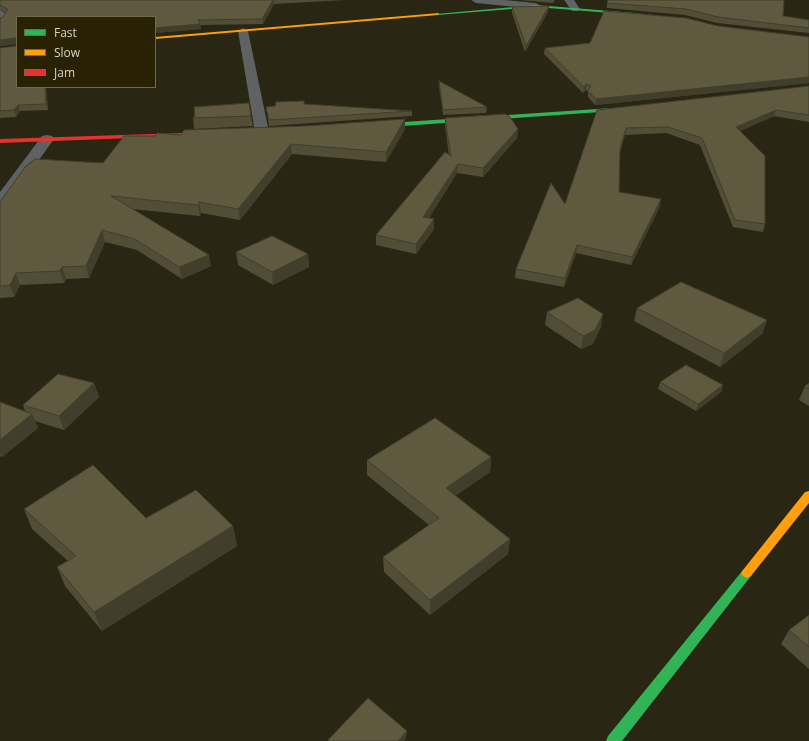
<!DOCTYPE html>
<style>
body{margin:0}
#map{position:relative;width:809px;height:741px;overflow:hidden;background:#2a2614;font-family:"Open Sans",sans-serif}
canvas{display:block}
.legend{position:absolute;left:16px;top:16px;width:140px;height:72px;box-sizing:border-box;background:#282203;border:1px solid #6e694f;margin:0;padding:5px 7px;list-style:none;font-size:12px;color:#d6d3c2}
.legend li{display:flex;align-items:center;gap:8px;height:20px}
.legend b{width:20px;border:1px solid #6e694f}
</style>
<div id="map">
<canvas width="809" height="741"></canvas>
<ul class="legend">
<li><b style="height:5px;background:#30b455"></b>Fast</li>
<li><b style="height:5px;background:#ff9f0a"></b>Slow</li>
<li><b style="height:5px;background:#e5322d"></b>Jam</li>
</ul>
</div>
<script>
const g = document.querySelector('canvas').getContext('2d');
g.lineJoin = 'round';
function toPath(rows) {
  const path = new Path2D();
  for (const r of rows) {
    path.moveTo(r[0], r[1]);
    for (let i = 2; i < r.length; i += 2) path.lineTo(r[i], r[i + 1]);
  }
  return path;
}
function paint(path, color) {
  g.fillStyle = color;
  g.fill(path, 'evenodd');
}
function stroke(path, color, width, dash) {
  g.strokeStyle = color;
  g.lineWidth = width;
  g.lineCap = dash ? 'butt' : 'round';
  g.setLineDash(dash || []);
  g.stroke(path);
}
const street = toPath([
 [471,0,504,0,536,3,541,6,536,9,476,3,471,0],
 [564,0,574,0,580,9,578,11,572,11,564,0],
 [0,10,8,15,3,22,0,23,0,10],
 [243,28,248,31,269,132,267,135,262,136,257,135,255,132,238,31,243,28],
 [47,135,52,136,54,139,6,206,0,208,0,192,42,136,47,135]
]);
const fast = toPath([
 [536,5,635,13,637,14,635,15,536,7,438,15,436,14,536,5],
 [627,107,629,108,629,110,374,128,371,126,374,124,627,107],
 [747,568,751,570,753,573,751,576,622,741,606,741,608,736,743,570,747,568]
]);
const slow = toPath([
 [439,13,438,15,155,39,155,37,439,13],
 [809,491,809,503,751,576,747,578,743,576,741,573,743,570,805,492,809,491]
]);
const jam = toPath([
 [635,13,691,19,693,20,691,21,634,15,635,13],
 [214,132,215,133,212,135,0,143,0,139,214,132]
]);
const wall = toPath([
 [0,0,345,0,274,4,263,24,200,25,201,29,155,33,155,17,17,17,17,87,46,87,48,110,20,111,16,117,0,118,0,48,16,46,16,44,0,46,0,18,3,17,6,13,0,10],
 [520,0,555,0,553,3],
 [607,3,783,16,809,20,809,33,717,23,685,15,607,8],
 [512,7,548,12,525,52,512,13],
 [718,26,809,37,809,83,595,105,588,97,588,92,586,90,583,93,544,54,545,48,590,43],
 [439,81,487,107,486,113,443,115,439,86],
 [809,86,809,122,774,116,740,131,765,224,763,232,733,227,700,145,666,133,625,135,620,152,619,192,660,206,631,265,576,253,564,287,515,278,516,269,565,204,597,110],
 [304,101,304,104,412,111,412,116,269,126,266,107,275,106],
 [251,116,253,126,194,129,193,118],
 [445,118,518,129,517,138,483,177,457,173,429,218,434,219,434,229,416,254,376,245,376,235,449,155,445,126],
 [405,129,386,162,292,154,240,220,201,213,200,216,132,209,211,266,182,279,137,250,105,242,89,278,66,279,64,283,20,285,14,297,0,298,0,202,103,163,155,136,181,135],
 [236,252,308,254,309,267,273,285,238,265],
 [637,308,767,320,762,334,720,367,634,321],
 [547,312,601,327,593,344,581,349,545,325],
 [660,382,723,385,721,392,696,411,658,389],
 [94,383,99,397,64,430,35,421,38,428,2,457,0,456,0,402,25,411,23,405],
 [809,383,809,406,799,400,805,386],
 [491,457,490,472,455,496,510,539,508,554,430,615,384,572,383,557,429,525,367,475,367,460],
 [24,509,146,518,233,526,237,546,102,631,65,586,57,567,68,561,32,529],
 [809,615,809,669,781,644,789,630]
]);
const shadedWall = toPath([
 [273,0,274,0,274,4,263,24,262,19],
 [549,6,548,12,525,52,526,46],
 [200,24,201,29,155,33,155,28],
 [16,38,17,44,0,46,0,40],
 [809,77,809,83,595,105,596,99],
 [586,84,586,90,583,93,584,87],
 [45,87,46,87,48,110,46,104],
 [18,105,20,111,16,117,14,110],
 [776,110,774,116,735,133,736,127],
 [405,119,405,129,386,162,386,152],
 [626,128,625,135,619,156,620,149],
 [518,129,517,138,483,177,483,168],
 [291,144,292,154,240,220,238,209],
 [458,164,457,173,423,227,423,217],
 [661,199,660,206,631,265,632,257],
 [199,202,201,213,200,216,198,205],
 [434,219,434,229,416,254,416,244],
 [102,230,105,242,89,278,86,266],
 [577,245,576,253,564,287,565,278],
 [308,254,309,267,273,285,272,272],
 [209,255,211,266,182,279,179,267],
 [62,267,66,279,64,283,60,271],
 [16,273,20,285,14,297,10,285],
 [603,314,601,327,593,344,581,349,583,336],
 [767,320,762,334,720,367,724,353],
 [94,383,99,397,64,430,59,416],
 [723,385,721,392,696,411,698,404],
 [32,414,38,428,2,457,0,452,0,440],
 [491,457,490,472,445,503,446,488],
 [233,526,237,546,102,631,94,612],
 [510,539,508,554,430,615,430,600],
 [407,731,406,738,404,741,398,741]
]);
const building = toPath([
 [0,0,273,0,262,19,198,20,200,24,155,28,155,17,17,17,17,87,45,87,46,104,18,105,14,110,0,111,0,48,16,46,16,38,0,40,0,18,3,17,8,9,0,5,0,0],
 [608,0,784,0,783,16,809,20,809,28,718,17,686,9,607,3,608,0],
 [549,6,526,46,512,7,549,6],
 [604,11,686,18,718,26,809,37,809,77,596,99,588,91,591,86,586,84,584,87,545,48,590,43,604,11],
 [439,81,487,107,443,110,439,81],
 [809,86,809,115,776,110,736,127,765,156,765,224,735,220,702,138,668,127,626,128,620,149,619,192,661,199,632,257,577,245,565,278,516,269,551,183,565,204,597,110,809,86],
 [304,101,304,104,412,111,269,120,266,107,275,106,276,102,304,101],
 [249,103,251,116,193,118,195,115,194,107,249,103],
 [505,114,510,117,518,129,483,168,458,164,423,217,434,219,416,244,376,235,445,152,451,156,445,118,505,114],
 [405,119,386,152,291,144,238,209,199,202,198,205,111,196,209,255,179,267,135,239,102,230,86,266,62,267,60,271,16,273,10,285,0,286,0,202,25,167,35,159,103,163,124,136,155,136,157,133,181,135,184,130,306,126,405,119],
 [272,236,308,254,272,272,236,252,272,236],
 [681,282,767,320,724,353,637,308,681,282],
 [578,298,603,314,595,330,583,336,547,312,578,298],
 [686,365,723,385,698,404,660,382,686,365],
 [58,374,94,383,59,416,23,405,58,374],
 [809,383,809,389,805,386,809,383],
 [0,402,32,414,0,440,0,402],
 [435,418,491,457,446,488,510,539,430,600,383,557,439,518,367,460,435,418],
 [93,465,146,518,196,490,233,526,94,612,57,567,76,556,24,509,93,465],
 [809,615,809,647,789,630,809,615],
 [368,698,407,731,398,741,329,741,328,740,368,698]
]);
paint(street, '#5e6262');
paint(fast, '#30b455');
paint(slow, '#ff9f0a');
paint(jam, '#e5322d');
paint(wall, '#514d36');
paint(shadedWall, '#423e2c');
paint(building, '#5e593f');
stroke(building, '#423e2c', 1);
</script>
